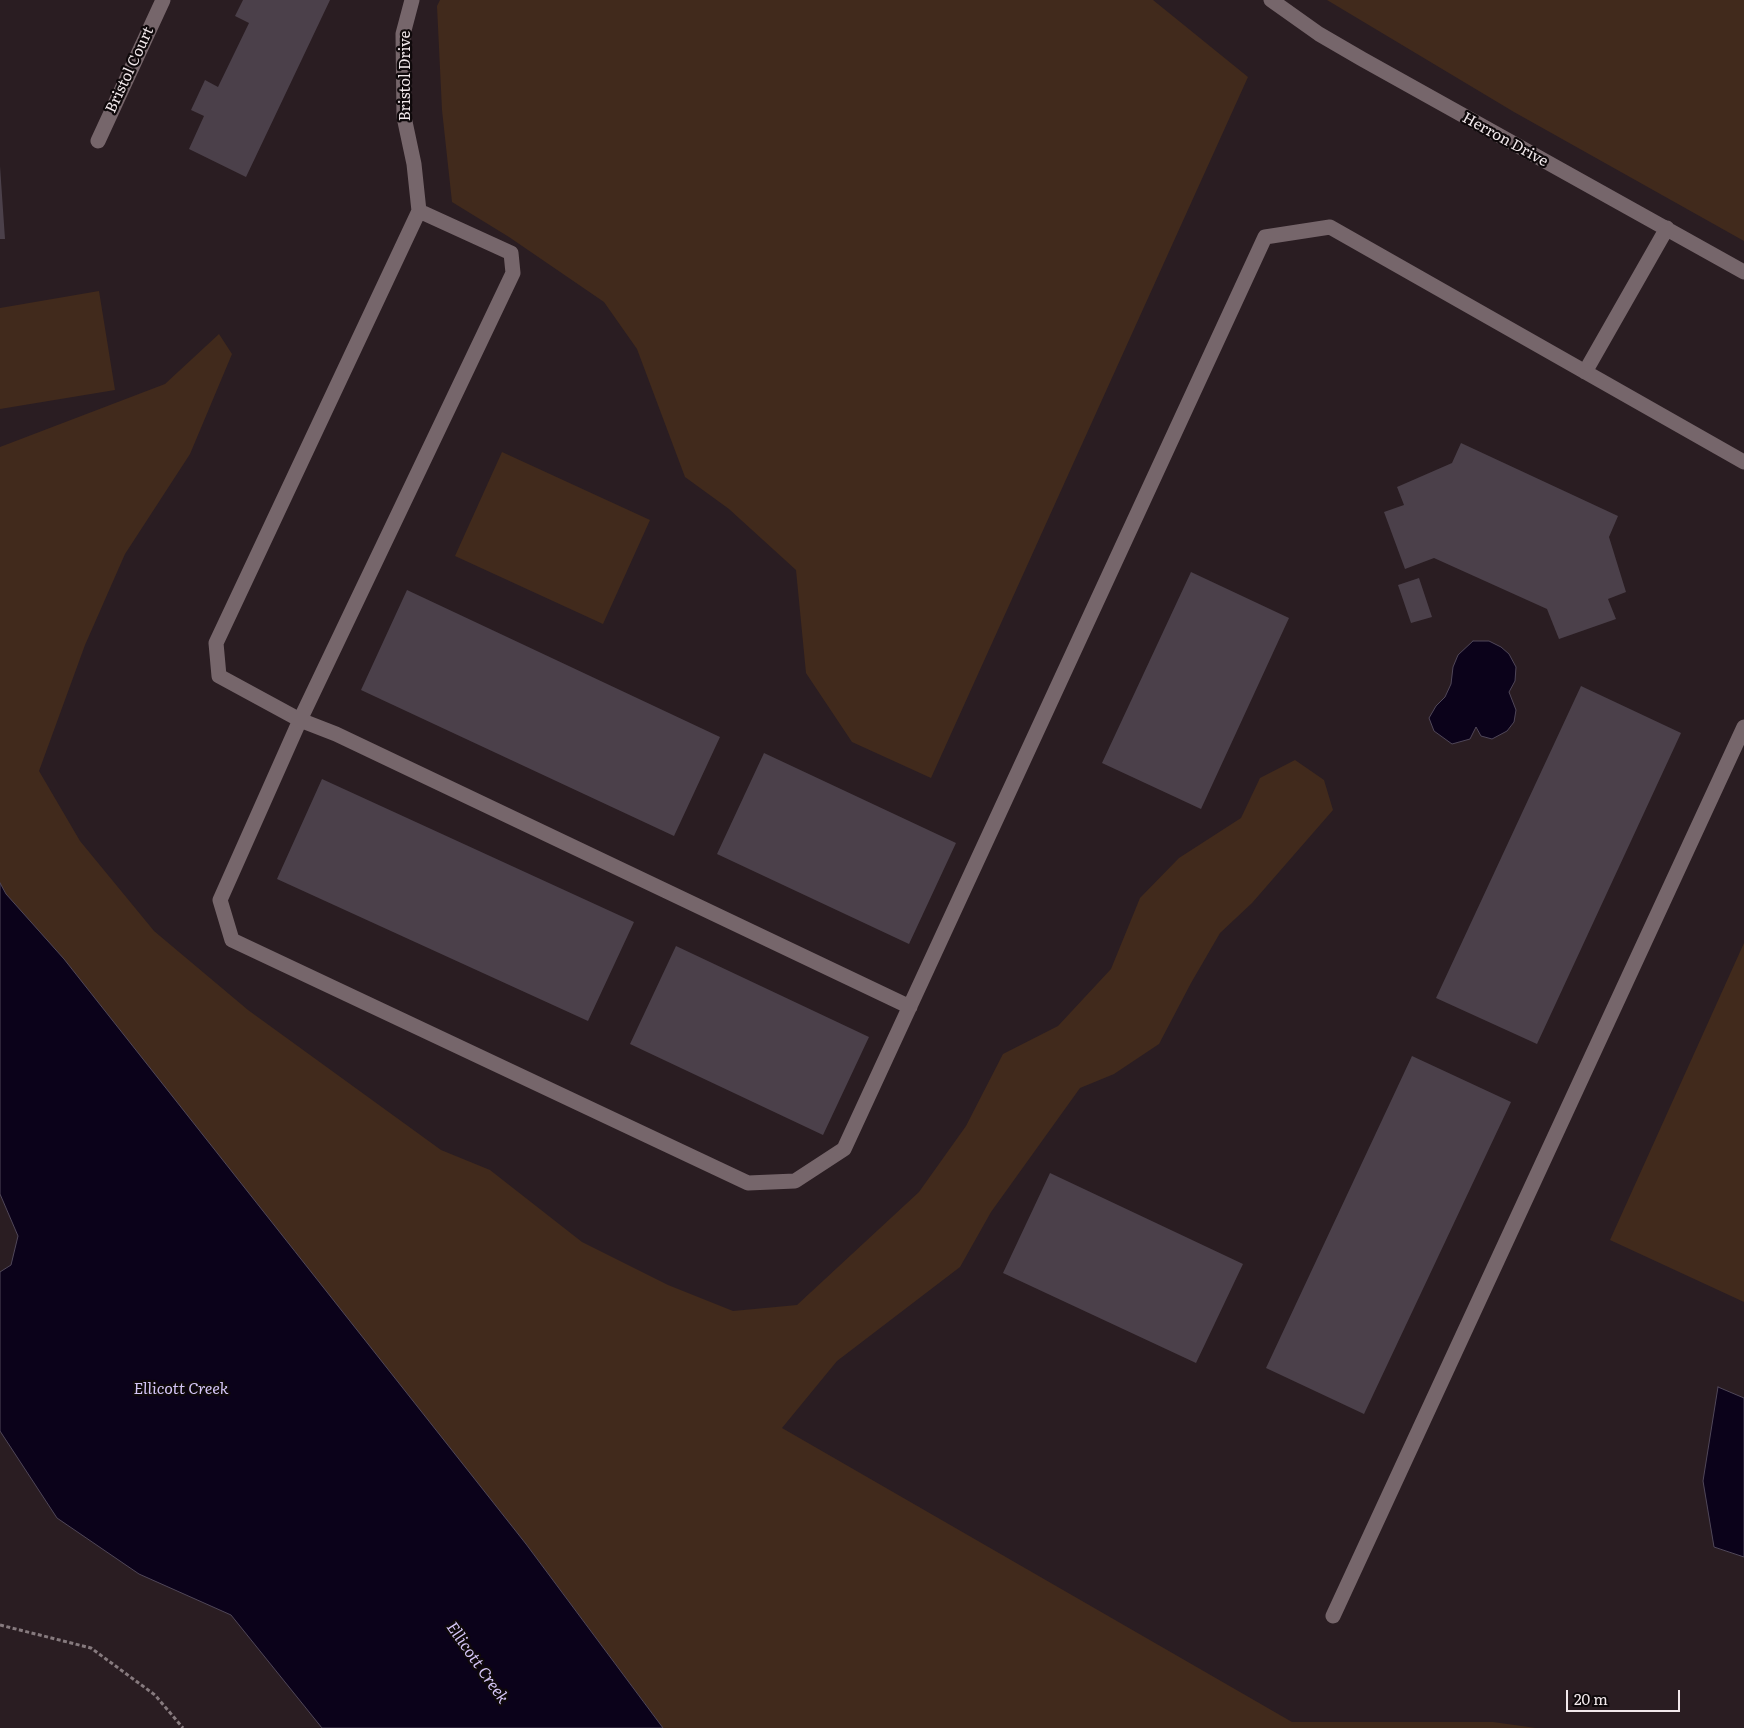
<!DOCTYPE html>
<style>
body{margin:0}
#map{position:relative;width:1744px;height:1728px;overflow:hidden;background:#2a1d22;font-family:Literata,serif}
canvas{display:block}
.scale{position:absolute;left:1566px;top:1690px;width:114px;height:22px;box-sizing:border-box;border:2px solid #f1e8eb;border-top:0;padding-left:6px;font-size:15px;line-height:18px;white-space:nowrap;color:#f1e8eb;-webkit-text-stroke:4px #0f090b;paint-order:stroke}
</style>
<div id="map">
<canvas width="1744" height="1728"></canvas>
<div class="scale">20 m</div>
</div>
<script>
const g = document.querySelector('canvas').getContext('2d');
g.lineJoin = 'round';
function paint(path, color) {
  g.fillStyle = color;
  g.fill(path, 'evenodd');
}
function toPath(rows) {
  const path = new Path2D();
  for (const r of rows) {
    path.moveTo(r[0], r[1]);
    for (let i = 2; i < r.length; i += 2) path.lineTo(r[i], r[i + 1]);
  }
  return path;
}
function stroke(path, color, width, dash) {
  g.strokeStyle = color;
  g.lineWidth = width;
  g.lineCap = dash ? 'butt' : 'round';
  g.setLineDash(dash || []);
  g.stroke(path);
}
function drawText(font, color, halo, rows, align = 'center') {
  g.font = font + ' Literata,serif';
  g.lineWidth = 4.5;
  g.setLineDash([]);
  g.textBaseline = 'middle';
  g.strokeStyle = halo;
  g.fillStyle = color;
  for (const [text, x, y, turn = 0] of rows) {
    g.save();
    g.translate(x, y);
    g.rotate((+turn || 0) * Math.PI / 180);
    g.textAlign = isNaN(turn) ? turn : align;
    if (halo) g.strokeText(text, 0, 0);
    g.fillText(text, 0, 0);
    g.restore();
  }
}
const green = toPath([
 [440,0,1153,0,1248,77,931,778,852,742,806,673,796,570,729,509,685,477,637,349,604,302,509,237,452,202,442,110,437,6],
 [1327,0,1744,0,1744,241,1514,112],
 [99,291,115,390,0,409,0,308],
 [219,334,232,354,190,454,125,554,85,645,39,771,80,841,154,931,248,1010,441,1150,490,1170,582,1242,668,1285,733,1311,797,1305,919,1192,966,1126,1003,1054,1058,1026,1111,969,1140,898,1179,858,1241,818,1260,778,1295,760,1324,780,1333,810,1252,903,1220,933,1191,983,1159,1044,1114,1074,1080,1088,991,1212,960,1267,837,1361,782,1428,1292,1722,1493,1722,1536,1728,663,1728,526,1544,6,894,0,883,0,447,165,384],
 [502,452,650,520,603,624,455,556],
 [1744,943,1744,1302,1610,1240]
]);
const water = toPath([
 [1473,641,1489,641,1501,647,1509,654,1516,667,1515,681,1509,692,1516,710,1514,722,1507,731,1492,739,1481,736,1476,727,1470,739,1452,744,1434,731,1429,718,1436,706,1445,697,1451,684,1453,667,1458,655,1473,641],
 [0,883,6,894,64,959,526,1544,663,1728,322,1728,231,1615,139,1574,57,1518,0,1431,0,1272,11,1265,18,1236,0,1194,0,883],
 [1718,1387,1744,1398,1744,1557,1714,1547,1703,1481,1718,1387]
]);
const building = toPath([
 [243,0,330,0,246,177,189,149,204,116,191,110,205,80,218,87,249,23,235,16],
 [0,166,5,239,0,239],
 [1461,443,1618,516,1609,537,1626,592,1608,599,1616,619,1559,639,1547,609,1434,558,1405,569,1384,512,1404,505,1397,487,1452,463],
 [1191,572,1289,618,1201,809,1102,763],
 [1419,578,1432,617,1411,623,1398,585],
 [407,590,720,737,674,836,361,690],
 [1581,686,1681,733,1537,1044,1436,998],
 [764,753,956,843,909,944,717,854],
 [322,779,634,922,588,1021,277,879],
 [676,946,869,1037,823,1135,630,1044],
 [1412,1056,1511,1102,1364,1414,1266,1368],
 [1050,1173,1243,1264,1196,1363,1003,1273]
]);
const path = toPath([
 [0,1625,91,1648,155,1695,183,1728]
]);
const minor = toPath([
 [412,0,403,34,404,117,414,164,419,211],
 [1271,0,1319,34,1362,59,1744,272],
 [98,141,163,0],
 [419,211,511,253,513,273,300,720,220,900,232,940,748,1183,795,1181,844,1149,1265,237,1330,227,1744,462],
 [419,211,216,643,219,676,300,720,336,734,910,1007],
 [1585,372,1667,228],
 [1333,1616,1744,727]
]);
const streetNames = [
 ["Bristol Court",130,70,-65],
 ["Bristol Drive",406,76,-90],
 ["Herron Drive",1505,140,29]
];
const waterNames = [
 ["Ellicott Creek",181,1389],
 ["Ellicott Creek",477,1663,55]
];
paint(green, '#412a1c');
paint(water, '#0b021a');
stroke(water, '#504759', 1);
paint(building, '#4b404a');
stroke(path, '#867a7e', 3, [4, 2.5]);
stroke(minor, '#76666b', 15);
drawText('15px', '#f1e8eb', '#0f090b', streetNames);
drawText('italic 16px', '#d5c6f7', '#0f090b', waterNames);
</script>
